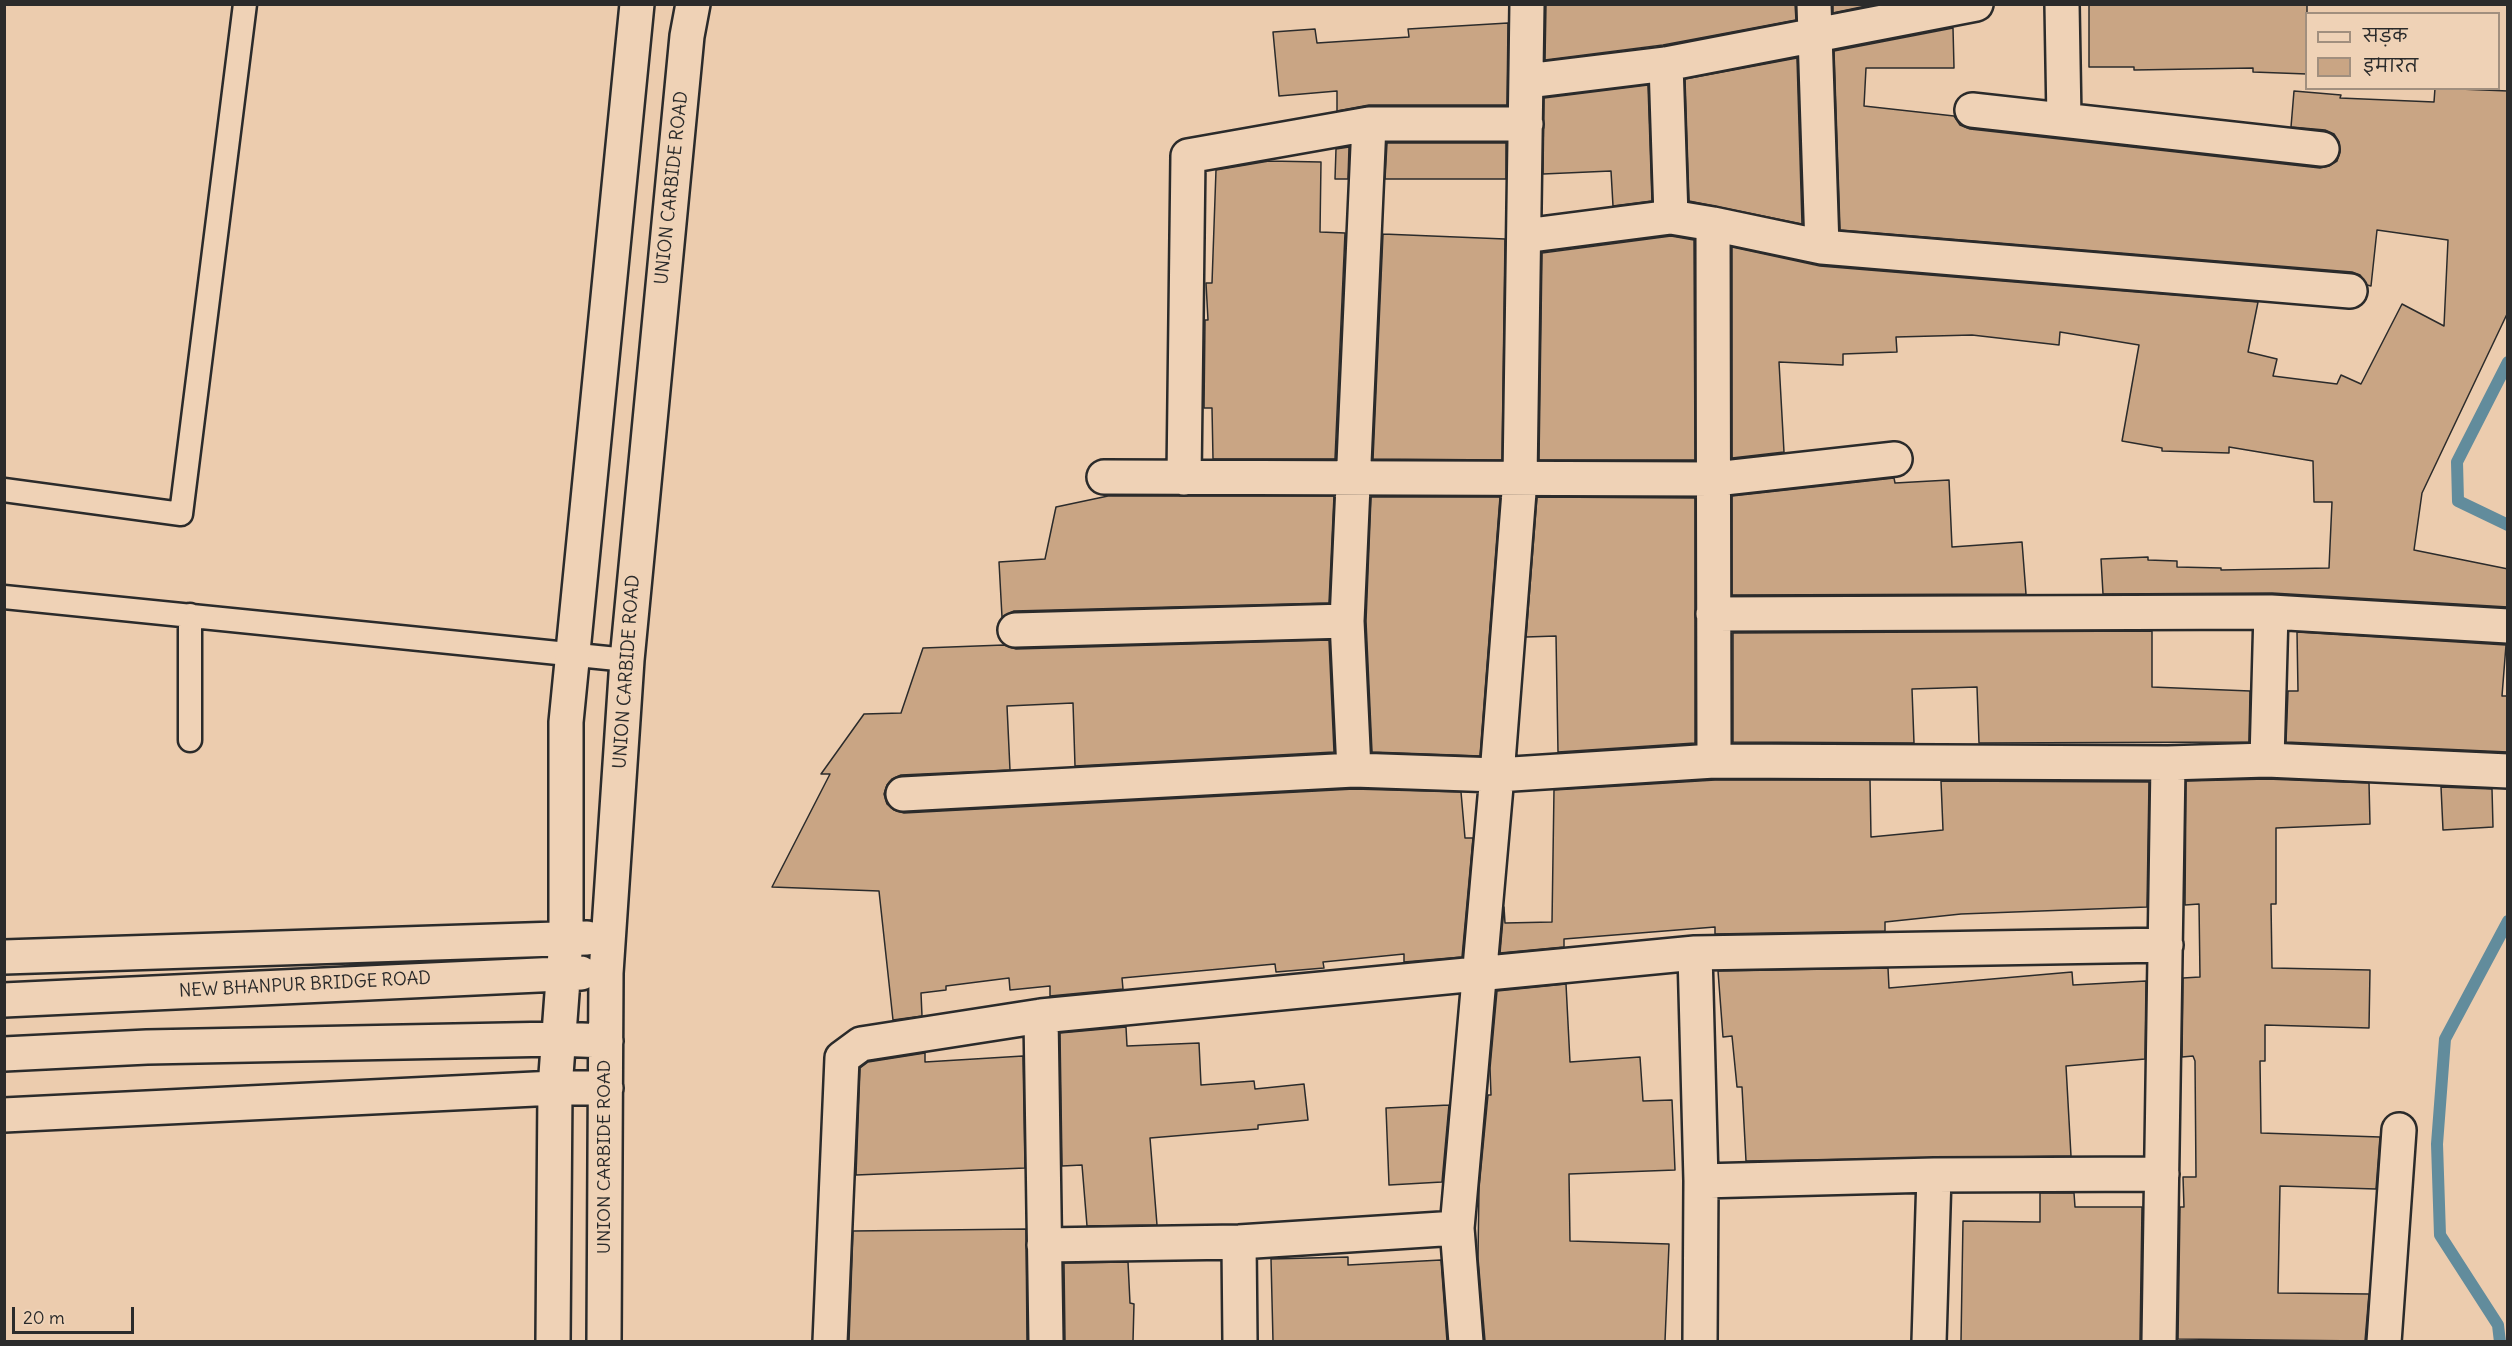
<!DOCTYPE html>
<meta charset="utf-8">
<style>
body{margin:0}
#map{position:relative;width:2512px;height:1346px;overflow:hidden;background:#ecccae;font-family:Delius,"Playpen Sans Deva",sans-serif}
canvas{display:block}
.frame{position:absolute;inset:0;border:6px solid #2b2b2b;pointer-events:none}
.legend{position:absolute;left:2305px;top:12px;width:195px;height:78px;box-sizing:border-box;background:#efd2b6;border:2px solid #a18f7e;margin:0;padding:8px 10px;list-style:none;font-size:18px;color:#2b2b2b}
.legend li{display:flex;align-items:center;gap:12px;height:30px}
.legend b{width:30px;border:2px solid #a18f7e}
.scale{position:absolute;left:12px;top:1307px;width:122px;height:27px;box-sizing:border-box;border:3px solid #2b2b2b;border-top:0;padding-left:8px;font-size:18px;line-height:21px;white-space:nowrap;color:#2b2b2b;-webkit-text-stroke:4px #efd2b6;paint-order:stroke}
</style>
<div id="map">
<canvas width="2512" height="1346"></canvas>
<div class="frame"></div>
<ul class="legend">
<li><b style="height:8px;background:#efd2b6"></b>सड़क</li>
<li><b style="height:16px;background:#c9a584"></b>इमारत</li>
</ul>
<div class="scale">20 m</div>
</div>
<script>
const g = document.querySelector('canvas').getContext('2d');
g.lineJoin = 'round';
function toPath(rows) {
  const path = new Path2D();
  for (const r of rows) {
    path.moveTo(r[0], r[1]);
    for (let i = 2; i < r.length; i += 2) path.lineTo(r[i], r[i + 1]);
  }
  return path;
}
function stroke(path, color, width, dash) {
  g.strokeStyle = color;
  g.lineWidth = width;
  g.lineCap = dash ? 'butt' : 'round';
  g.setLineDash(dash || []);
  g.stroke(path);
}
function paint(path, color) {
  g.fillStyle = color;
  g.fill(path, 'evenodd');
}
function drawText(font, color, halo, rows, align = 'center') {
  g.font = font + ' Delius,sans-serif';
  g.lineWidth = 4.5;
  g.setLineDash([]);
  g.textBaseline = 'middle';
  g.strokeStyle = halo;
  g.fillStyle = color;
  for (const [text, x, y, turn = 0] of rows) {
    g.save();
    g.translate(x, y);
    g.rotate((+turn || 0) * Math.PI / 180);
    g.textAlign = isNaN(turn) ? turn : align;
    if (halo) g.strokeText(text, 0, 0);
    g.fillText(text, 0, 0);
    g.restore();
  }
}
const stream = toPath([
 [2508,362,2457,462,2458,501,2508,525],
 [2500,1342,2498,1325,2440,1235,2437,1144,2445,1039,2508,921]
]);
const building = toPath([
 [1546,4,1795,4,1796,20,1663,45,1545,60,1546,4],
 [1833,4,1875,4,1833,13,1833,4],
 [2089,4,2307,4,2307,74,2253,72,2253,68,2134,70,2134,67,2089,67,2089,4],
 [1508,23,1507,105,1369,105,1337,111,1337,91,1279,96,1273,32,1315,29,1317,43,1409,37,1408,29,1508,23],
 [1953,28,1954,68,1866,68,1864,106,1954,116,1960,125,1970,129,2320,168,2329,166,2337,161,2340,152,2339,142,2334,134,2325,130,2291,127,2294,91,2341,95,2340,98,2434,102,2435,88,2508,91,2508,312,2422,493,2414,550,2508,569,2508,607,2272,593,2103,594,2101,559,2148,557,2148,560,2177,561,2177,567,2221,568,2221,570,2329,568,2332,502,2314,502,2313,461,2229,447,2229,453,2162,451,2162,448,2122,441,2139,345,2060,332,2059,345,1972,335,1896,337,1897,352,1843,354,1843,365,1779,362,1784,452,1732,458,1732,247,1820,266,2258,302,2248,352,2277,359,2273,376,2337,384,2341,375,2361,384,2402,304,2444,326,2448,240,2377,230,2371,286,2367,285,2360,275,2352,272,1840,230,1834,51,1953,28],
 [1797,58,1802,224,1689,201,1685,79,1797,58],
 [1648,85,1652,201,1613,206,1611,171,1543,174,1544,98,1648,85],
 [1387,143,1506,143,1506,179,1385,179,1387,143],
 [1349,147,1348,179,1335,179,1336,149,1349,147],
 [1269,161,1321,162,1320,232,1345,233,1335,459,1213,459,1212,408,1204,408,1205,320,1208,320,1206,283,1212,283,1216,170,1269,161],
 [1383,234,1505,239,1502,460,1373,459,1383,234],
 [1671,236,1694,240,1695,460,1539,460,1542,253,1671,236],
 [1894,478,1895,483,1949,480,1952,547,2022,542,2026,594,1732,595,1732,496,1894,478],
 [1108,496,1334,496,1329,603,1014,611,1002,617,999,562,1045,559,1056,507,1108,496],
 [1371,497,1500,497,1480,756,1372,752,1366,621,1371,497],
 [1537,497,1695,498,1695,743,1558,752,1556,636,1526,637,1537,497],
 [2152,631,2152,687,2250,691,2249,742,1979,743,1977,687,1912,689,1914,743,1733,742,1733,633,2152,631],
 [2297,632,2506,645,2502,696,2508,696,2508,752,2286,742,2288,691,2298,691,2297,632],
 [1329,640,1334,752,1075,766,1073,703,1007,706,1010,770,901,775,892,779,887,785,884,794,887,804,894,810,904,813,1354,789,1461,792,1465,838,1473,838,1462,957,1404,962,1404,954,1323,962,1324,968,1276,972,1275,964,1122,978,1123,989,1050,996,1050,986,1010,990,1009,978,946,986,946,990,921,993,922,1016,893,1020,879,891,772,887,830,774,821,774,864,714,901,713,923,648,1004,645,1016,649,1329,640],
 [2267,779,2369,783,2370,824,2276,828,2276,904,2271,904,2272,968,2370,970,2369,1028,2265,1025,2265,1061,2260,1061,2261,1133,2380,1137,2376,1189,2280,1186,2278,1293,2369,1294,2365,1341,2178,1339,2180,1207,2184,1207,2183,1177,2196,1177,2195,1061,2193,1056,2182,1057,2183,978,2200,977,2199,904,2185,905,2186,781,2267,779],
 [1715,780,1870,780,1871,837,1943,830,1941,781,2149,782,2147,907,1961,914,1885,922,1885,931,1715,934,1715,927,1564,939,1564,947,1500,953,1504,907,1505,923,1552,922,1554,790,1715,780],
 [2441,787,2492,789,2493,827,2443,830,2441,787],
 [1888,968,1889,988,2072,972,2073,985,2146,981,2145,1059,2066,1066,2071,1156,1746,1161,1742,1087,1737,1087,1732,1036,1723,1037,1718,971,1888,968],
 [1566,984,1570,1062,1640,1057,1643,1101,1672,1100,1675,1170,1569,1174,1570,1241,1669,1244,1665,1341,1485,1341,1478,1258,1479,1188,1488,1095,1491,1095,1490,1068,1497,991,1566,984],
 [1126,1027,1127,1046,1199,1043,1201,1085,1254,1081,1255,1089,1304,1084,1308,1120,1258,1125,1258,1129,1150,1138,1157,1225,1087,1226,1082,1165,1062,1166,1060,1033,1126,1027],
 [925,1053,925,1062,1023,1056,1025,1168,856,1175,860,1068,868,1062,925,1053],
 [1449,1105,1442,1182,1389,1185,1386,1108,1449,1105],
 [2040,1193,2074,1193,2075,1207,2142,1207,2140,1341,1961,1341,1963,1221,2040,1222,2040,1193],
 [1026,1229,1027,1341,849,1341,853,1231,1026,1229],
 [1348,1257,1348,1265,1441,1260,1447,1341,1273,1341,1271,1259,1348,1257],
 [1128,1262,1130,1303,1134,1304,1133,1341,1065,1341,1064,1263,1128,1262]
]);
const lane = toPath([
 [4,490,181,514,245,4],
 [4,597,627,660],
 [190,615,190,740]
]);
const street = toPath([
 [1814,4,1822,247,2350,291],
 [2062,4,2064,120],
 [1666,64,1671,217,1713,224,1714,761],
 [1527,81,1666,64,1976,4],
 [1972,110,2322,149],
 [1713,224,1822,247],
 [1524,236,1671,217],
 [1104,477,1715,479,1895,459],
 [1184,478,1188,156,1369,124,1526,124],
 [1713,614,2271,612,2508,626],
 [1015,630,1347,621],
 [2267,760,2271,612],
 [1354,770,1347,621,1369,124],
 [903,794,1354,770,1497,775,1714,761,2168,763,2267,760,2508,771],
 [1695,953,1701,1181,1700,1342],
 [1041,1016,1046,1342],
 [1701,1181,1934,1175,2162,1174],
 [1239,1242,1240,1342],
 [1044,1245,1239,1242,1457,1228],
 [830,1342,842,1058,861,1044,1041,1016,1695,953,2166,945],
 [1466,1342,1457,1228,1497,775,1520,479,1527,4],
 [1929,1342,1934,1175],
 [2159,1342,2168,763],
 [2384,1342,2399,1130]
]);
const secondary = toPath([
 [4,957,587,938],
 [4,1000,581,973],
 [4,1054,147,1047,557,1039,606,1041],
 [4,1115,555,1088,606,1088],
 [553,1342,555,1088,566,939,566,722,637,4],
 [604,1342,606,973,627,660,687,36,693,4]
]);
const streetNames = [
 ["UNION CARBIDE ROAD",672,188,-84],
 ["UNION CARBIDE ROAD",627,672,-86],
 ["NEW BHANPUR BRIDGE ROAD",305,985,-3],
 ["UNION CARBIDE ROAD",605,1157,-90]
];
stroke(stream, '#628c9c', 12);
paint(building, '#c9a584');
stroke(building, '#2b2b2b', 1.5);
stroke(lane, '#2b2b2b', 27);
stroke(street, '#2b2b2b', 38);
stroke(secondary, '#2b2b2b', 38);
stroke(lane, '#efd2b6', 22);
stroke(street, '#efd2b6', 33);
stroke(secondary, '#efd2b6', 33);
drawText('18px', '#2b2b2b', '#efd2b6', streetNames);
</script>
